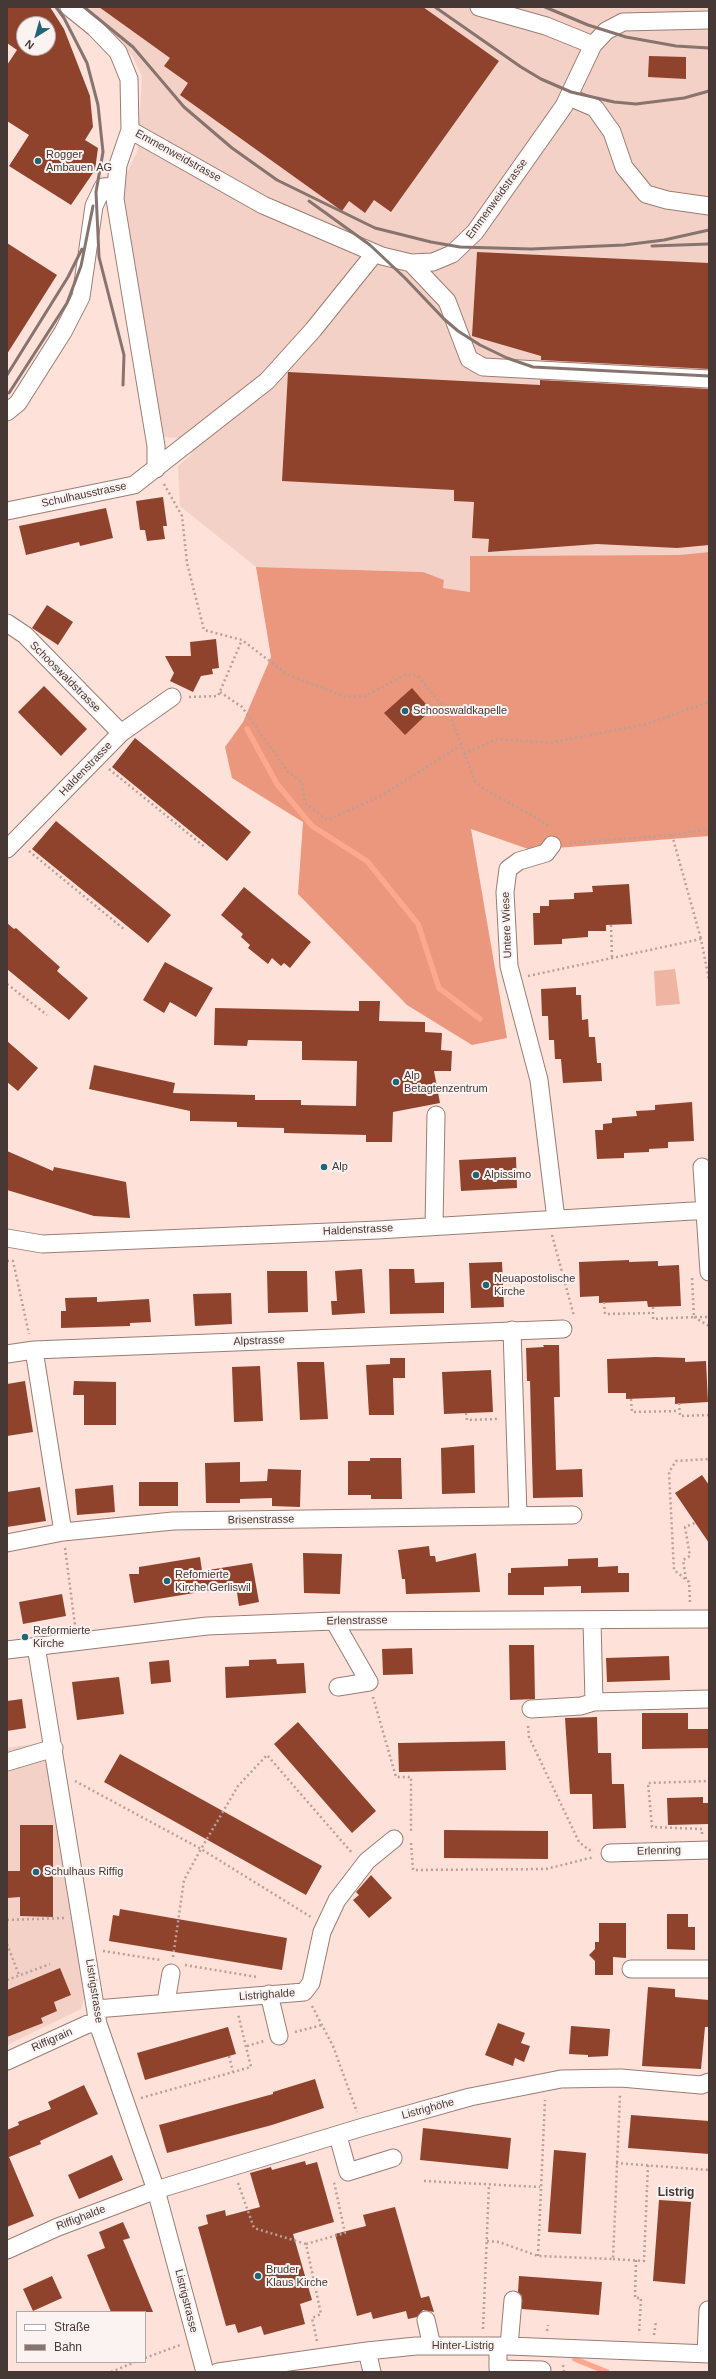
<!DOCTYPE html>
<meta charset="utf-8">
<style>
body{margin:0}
#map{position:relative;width:716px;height:2379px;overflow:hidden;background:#fee1d8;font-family:Arial,sans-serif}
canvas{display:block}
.frame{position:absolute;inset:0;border:8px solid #463834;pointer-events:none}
.legend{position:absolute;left:16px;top:2311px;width:130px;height:52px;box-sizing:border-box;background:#fbf3f1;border:1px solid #b3a8a5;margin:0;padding:5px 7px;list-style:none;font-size:12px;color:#463834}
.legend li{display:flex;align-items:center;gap:8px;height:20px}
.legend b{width:20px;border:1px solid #b3a8a5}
.north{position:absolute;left:16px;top:16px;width:40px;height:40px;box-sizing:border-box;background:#fbf3f1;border:1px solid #b3a8a5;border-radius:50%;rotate:217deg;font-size:11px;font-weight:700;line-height:16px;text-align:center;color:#463834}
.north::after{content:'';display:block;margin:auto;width:14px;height:18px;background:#1f6575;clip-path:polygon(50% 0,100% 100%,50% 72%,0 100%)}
</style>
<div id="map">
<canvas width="716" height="2379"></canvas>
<div class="frame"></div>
<ul class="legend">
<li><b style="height:5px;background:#fff"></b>Straße</li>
<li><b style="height:5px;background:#87746e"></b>Bahn</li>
</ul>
<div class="north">N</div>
</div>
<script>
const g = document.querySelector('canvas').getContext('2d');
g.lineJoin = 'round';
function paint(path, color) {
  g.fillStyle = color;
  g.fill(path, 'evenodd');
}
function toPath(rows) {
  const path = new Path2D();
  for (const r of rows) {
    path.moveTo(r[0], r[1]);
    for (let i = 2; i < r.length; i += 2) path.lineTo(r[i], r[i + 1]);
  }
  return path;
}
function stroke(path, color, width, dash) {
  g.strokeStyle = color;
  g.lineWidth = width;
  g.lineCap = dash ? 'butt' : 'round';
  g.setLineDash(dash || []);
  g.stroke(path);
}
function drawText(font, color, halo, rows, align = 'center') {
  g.font = font + ' Arial,sans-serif';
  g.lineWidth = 4;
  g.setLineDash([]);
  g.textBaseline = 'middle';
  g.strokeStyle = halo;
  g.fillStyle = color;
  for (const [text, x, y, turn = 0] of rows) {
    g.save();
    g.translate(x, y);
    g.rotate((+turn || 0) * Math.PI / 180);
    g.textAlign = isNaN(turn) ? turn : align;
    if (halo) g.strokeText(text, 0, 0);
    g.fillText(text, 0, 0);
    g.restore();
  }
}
const built = toPath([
 [82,7,709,7,709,552,679,555,470,556,470,592,443,588,423,572,256,567,180,506,178,466,192,454,179,438,162,437,122,210,123,181,138,150,142,76,133,57,119,41],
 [46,1742,85,1995,81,2009,7,2045,7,1748]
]);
const green = toPath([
 [675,969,680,1004,656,1006,654,971]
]);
const forest = toPath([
 [709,552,709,836,531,850,471,829,507,1038,472,1045,407,1005,298,894,303,822,232,778,225,747,243,722,271,657,256,567,423,572,444,580,443,588,470,592,470,556,679,555]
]);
const stream = toPath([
 [247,729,277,784,312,826,367,861,418,924,439,988,480,1019],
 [575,2359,607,2372]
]);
const building = toPath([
 [7,7,50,7,64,29,90,96,93,127,85,140,98,148,95,170,71,205,9,166,29,135,7,121,7,65,17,50,7,43],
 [24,24,48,24,48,48,24,48],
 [99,7,423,7,499,61,391,212,374,200,365,213,349,201,342,211,180,95,188,83,164,66,170,58],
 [649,56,686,57,686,79,648,77],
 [7,243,57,275,7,354],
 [477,252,709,263,709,369,541,360,541,356,472,336],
 [288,372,540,385,540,380,709,389,709,545,677,548,597,544,488,552,489,539,472,538,474,502,454,501,454,490,282,481],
 [163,497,167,526,163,526,165,539,147,541,145,530,140,530,136,501],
 [106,508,113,538,80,546,79,542,26,555,19,526],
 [47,605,73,622,58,645,32,628],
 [216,639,219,668,212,669,213,674,201,676,193,692,170,681,174,673,165,656,191,656,190,642],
 [44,686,87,729,61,756,18,712],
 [412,688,431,710,405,735,384,713],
 [135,738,251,832,227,861,112,767],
 [56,821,171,915,148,943,32,849],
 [629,884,632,924,606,925,606,931,588,931,588,937,562,939,562,944,534,945,533,913,540,913,540,906,549,906,549,900,574,899,574,893,593,892,592,886],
 [244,887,311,942,290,968,284,963,281,966,272,958,268,964,248,948,250,945,241,937,243,934,221,915],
 [7,923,14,929,16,928,60,967,57,971,88,998,69,1020,7,969],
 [165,962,213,988,196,1017,170,1002,164,1013,143,1000],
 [576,987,576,995,581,995,582,1020,588,1019,589,1037,595,1037,597,1063,601,1063,602,1081,563,1083,561,1059,555,1059,554,1040,549,1040,548,1016,542,1016,541,989],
 [359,1001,380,1001,379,1021,425,1022,425,1032,442,1033,441,1050,452,1051,451,1071,434,1071,440,1103,393,1112,392,1142,366,1142,366,1135,284,1133,284,1128,237,1127,237,1122,190,1121,190,1111,89,1089,94,1065,175,1083,173,1093,255,1095,255,1100,301,1100,301,1105,356,1106,357,1061,302,1060,302,1041,248,1040,247,1046,214,1045,215,1008,359,1011],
 [7,1041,38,1068,18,1091,7,1082],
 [692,1102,694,1141,668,1142,668,1148,649,1149,649,1152,624,1153,624,1158,597,1159,595,1130,603,1130,603,1124,612,1123,612,1118,637,1116,636,1111,655,1110,655,1105],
 [7,1151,53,1171,54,1167,126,1182,130,1218,94,1216,7,1190],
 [516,1157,517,1188,461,1191,459,1160],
 [629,1260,629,1262,658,1261,658,1266,679,1265,681,1306,648,1307,647,1301,599,1303,599,1296,580,1297,579,1262],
 [502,1262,504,1307,471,1308,469,1263],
 [362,1269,365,1313,332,1315,331,1301,337,1301,335,1271],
 [389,1269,414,1269,415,1283,444,1282,444,1313,390,1314],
 [267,1271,307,1271,308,1312,268,1313],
 [231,1293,232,1324,195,1326,193,1294],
 [97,1297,97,1302,149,1299,151,1322,130,1323,130,1326,61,1328,61,1311,66,1311,65,1298],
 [543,1345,559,1345,560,1397,554,1397,556,1470,582,1469,583,1497,533,1498,530,1381,527,1381,526,1348,544,1347],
 [656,1357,685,1358,685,1362,706,1361,708,1402,675,1404,675,1397,626,1399,626,1393,608,1393,607,1359],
 [390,1358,405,1358,405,1378,393,1378,394,1415,369,1415,366,1365,390,1364],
 [297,1362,324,1362,328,1419,300,1420],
 [260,1366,263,1421,234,1422,232,1367],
 [491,1370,493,1412,444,1414,442,1372],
 [25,1381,33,1432,7,1436,7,1384],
 [74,1381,116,1382,116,1425,84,1425,84,1395,73,1395],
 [474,1445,475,1493,442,1494,441,1448],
 [370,1458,401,1458,402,1499,371,1499,371,1495,348,1495,348,1461,370,1461],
 [240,1462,240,1482,267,1481,268,1469,301,1470,300,1507,272,1506,272,1498,240,1499,240,1503,206,1503,205,1463],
 [702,1475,709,1485,709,1543,675,1493],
 [139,1482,178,1482,178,1506,139,1506],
 [113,1485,115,1512,77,1515,75,1489],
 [40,1487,46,1521,7,1527,7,1492],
 [429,1546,430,1556,435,1556,436,1562,476,1553,480,1592,406,1594,405,1579,402,1579,398,1550],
 [303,1553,342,1554,340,1594,304,1593],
 [200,1557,202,1571,252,1563,259,1602,239,1606,236,1586,134,1603,129,1574,139,1574,139,1567],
 [598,1558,598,1567,618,1566,618,1573,629,1573,629,1592,581,1593,581,1586,544,1587,544,1595,508,1595,508,1573,511,1573,511,1568,568,1566,568,1559],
 [62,1594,66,1616,23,1624,19,1602],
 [509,1645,534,1645,535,1699,510,1700],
 [412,1648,413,1674,383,1675,382,1649],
 [669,1656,670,1680,607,1682,606,1658],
 [276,1659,277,1664,304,1663,306,1693,226,1698,225,1667,249,1666,249,1660],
 [169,1660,171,1682,151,1684,149,1662],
 [119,1677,124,1714,77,1720,72,1682],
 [22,1699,26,1728,7,1731,7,1701],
 [642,1713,688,1713,688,1729,709,1729,709,1748,642,1749],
 [597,1717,598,1753,611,1753,612,1784,624,1784,626,1828,593,1829,592,1794,570,1794,565,1718],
 [298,1722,376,1811,352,1833,274,1744],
 [505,1741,506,1770,399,1772,398,1743],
 [120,1754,322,1866,306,1895,104,1782],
 [703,1797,703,1803,709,1803,709,1824,668,1825,667,1798],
 [20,1825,53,1825,53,1917,20,1916,20,1897,7,1898,7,1871,20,1871],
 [444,1830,548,1831,548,1859,444,1858],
 [371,1875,392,1898,369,1918,353,1900,359,1895,356,1892],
 [120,1909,287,1938,282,1970,109,1941,113,1915,119,1916],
 [667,1914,688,1914,688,1927,695,1927,695,1950,667,1949],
 [599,1923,626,1923,626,1958,613,1957,613,1975,595,1975,595,1961,589,1955,595,1949,595,1942,599,1942],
 [60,1968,71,1995,54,2002,57,2011,41,2018,43,2023,7,2037,7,1990],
 [648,1987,675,1989,675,1997,709,2000,709,2027,705,2027,701,2069,642,2066],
 [498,2023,525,2033,521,2043,530,2046,524,2062,515,2058,513,2066,485,2055],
 [571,2026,610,2029,608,2056,588,2057,588,2055,569,2054],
 [228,2027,236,2054,145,2080,137,2053],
 [315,2079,324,2108,272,2125,167,2153,159,2125,273,2094,273,2092],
 [84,2085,98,2114,40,2141,41,2144,9,2157,34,2216,7,2227,7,2130,19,2125,18,2122,51,2109,48,2102],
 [631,2115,709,2121,709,2154,628,2148],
 [423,2128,511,2138,508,2169,420,2160],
 [554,2150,586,2153,581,2234,548,2232],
 [112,2155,123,2180,79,2199,68,2175],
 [305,2161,306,2165,317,2162,334,2222,293,2234,312,2300,300,2304,305,2324,264,2335,261,2326,238,2333,235,2324,226,2326,198,2227,208,2224,206,2215,225,2210,226,2216,260,2207,250,2173,271,2167,272,2170],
 [659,2200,691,2202,685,2284,653,2281],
 [395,2207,421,2298,429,2296,434,2312,423,2310,417,2317,408,2319,406,2311,373,2319,371,2312,357,2316,335,2234,366,2226,363,2215],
 [123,2222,130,2238,123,2240,153,2312,111,2312,87,2255,105,2248,99,2232],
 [52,2276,62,2298,33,2311,23,2289],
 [519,2276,602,2282,599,2315,522,2309,522,2296,518,2292]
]);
const path = toPath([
 [164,484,182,516,187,563,204,630,242,640,288,675,347,697,365,696,405,675,417,675,449,713,475,781,486,790,547,824,548,829],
 [220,692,242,707,288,772,302,782,305,803,327,820,381,796,461,745],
 [189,697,218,696,242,640],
 [464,754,497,739,549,743,647,724,709,702],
 [109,769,206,848],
 [672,835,701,939],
 [569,843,672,835,709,829],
 [29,851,125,930],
 [611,925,612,958],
 [528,976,701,939,709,980],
 [7,984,47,1015],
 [552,1235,574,1316],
 [7,1261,13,1261,29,1334],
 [604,1302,605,1314,653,1313],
 [653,1307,653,1319,694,1317,692,1278],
 [694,1317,709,1326],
 [695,1317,709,1317],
 [631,1399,632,1412,679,1411],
 [679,1403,680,1416,709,1415],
 [466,1413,467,1420,498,1419],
 [65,1548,75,1625],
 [686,1579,683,1560,690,1556,685,1527,695,1523],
 [690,1602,689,1582,674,1570,669,1472,676,1461,709,1459],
 [373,1697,396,1777,411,1777,411,1832],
 [528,1726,529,1737,579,1842,589,1850,594,1850],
 [75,1781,201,1849,238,1786,267,1755,352,1853],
 [702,1834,702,1829,652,1827,648,1783,709,1781],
 [411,1843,413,1870,546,1869,594,1857],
 [7,1920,64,1918],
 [7,1944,19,1975],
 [103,1951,161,1960],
 [173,1957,184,1880,201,1849,311,1917],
 [185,1965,257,1977],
 [7,1980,50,1964],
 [312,2006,333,2046,357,2112],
 [295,2032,322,2025],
 [247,2046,264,2041],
 [229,2056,233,2072],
 [141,2098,251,2067,238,2014],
 [616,2163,709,2170],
 [424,2181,540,2187],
 [238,2183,254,2228,306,2244],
 [487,2241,499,2242,538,2256,613,2259,620,2095],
 [538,2256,545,2100],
 [613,2259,644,2261,648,2165],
 [636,2260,635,2298,641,2298,639,2334],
 [483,2329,489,2185],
 [547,2331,548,2325],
 [654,2335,656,2321],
 [317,2341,312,2318,321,2314,306,2244,345,2233,334,2182],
 [145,2358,180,2345],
 [563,2365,564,2372],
 [111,2372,135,2362]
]);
const minor = toPath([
 [69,7,95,28,118,52,129,79,130,130,118,165,115,199,156,446,156,469],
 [479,7,546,26,593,45],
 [569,97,595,108,612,132,624,167,646,194,667,200,709,206],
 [130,130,263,205,382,256,411,263,433,262,452,254,475,232,564,106,593,45,606,31,623,22,709,20],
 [411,263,447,301,469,359,483,367,709,379],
 [7,412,18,403,63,332,81,297,94,206,103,187,116,186],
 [7,511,134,485,267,381,313,330,375,253],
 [7,623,25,635,121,733],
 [552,845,546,853,519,861,508,869,505,892,509,966,539,1080,556,1219],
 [7,849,121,733,172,697],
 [702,1167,709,1272],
 [434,1226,436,1115],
 [7,1238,42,1244,378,1230,709,1210],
 [512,1330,518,1515],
 [34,1350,63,1532],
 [7,1354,34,1350,563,1329],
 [7,1543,63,1532,173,1521,573,1515],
 [592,1620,594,1702],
 [334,1621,369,1682,338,1687],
 [36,1646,98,2024,156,2190,205,2372],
 [7,1650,207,1626,334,1621,709,1619],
 [531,1709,581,1706,594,1702,709,1699],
 [7,1762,54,1748],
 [610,1853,709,1850],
 [631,1969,709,1969],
 [269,1994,279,2036],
 [166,2002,171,1973],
 [96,2009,304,1992,311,1983,322,1932,337,1900,367,1861,394,1839],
 [7,2061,88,2024,98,2024],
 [338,2136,348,2172,393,2158],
 [7,2250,58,2227,156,2190,363,2127,470,2097,561,2079,621,2078,701,2085,709,2082],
 [426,2320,432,2346],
 [498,2346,498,2369,542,2370],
 [509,2346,513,2300],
 [367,2351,372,2372],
 [706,2354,708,2310],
 [218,2372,367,2351,416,2346,509,2346,709,2354]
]);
const rail = toPath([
 [56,7,64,18,87,63,98,105,103,152,96,192,99,257,124,355,123,385],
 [84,7,133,47,184,107,232,148,277,180,375,228,431,242,460,247,531,249,624,245,664,240,709,230],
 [435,7,521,67,541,79,571,92,614,102,636,104,684,98,709,91],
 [545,7,588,25,626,37,676,46,709,48],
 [309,201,370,245,405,278,444,319,458,331,480,345,507,358,533,367,709,376],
 [652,246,709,244],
 [7,375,68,277,82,249],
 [9,393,67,303,81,266,93,206]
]);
const markers = [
 [38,161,4,"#1f6575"],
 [405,711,4,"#1f6575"],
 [396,1082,4,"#1f6575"],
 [324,1167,4,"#1f6575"],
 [476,1175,4,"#1f6575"],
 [486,1285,4,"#1f6575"],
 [167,1581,4,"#1f6575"],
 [25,1637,4,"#1f6575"],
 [36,1872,4,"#1f6575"],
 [258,2276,4,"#1f6575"]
];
const poiNames = [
 ["Rogger",46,155],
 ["Ambauen AG",46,168],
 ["Schooswaldkapelle",413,711],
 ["Alp",404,1076],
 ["Betagtenzentrum",404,1089],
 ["Alp",332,1167],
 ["Alpissimo",484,1175],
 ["Neuapostolische",494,1279],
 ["Kirche",494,1292],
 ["Refomierte",175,1575],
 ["Kirche Gerliswil",175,1588],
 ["Reformierte",33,1631],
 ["Kirche",33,1644],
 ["Schulhaus Riffig",44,1872],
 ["Bruder",266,2270],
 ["Klaus Kirche",266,2283]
];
const streetNames = [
 ["Emmenweidstrasse",178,156,29],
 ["Emmenweidstrasse",497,199,-54],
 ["Schulhausstrasse",84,495,-12],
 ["Schooswaldstrasse",65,677,45],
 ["Haldenstrasse",86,769,-46],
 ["Untere Wiese",507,925,-92],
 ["Haldenstrasse",358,1230,-3],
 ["Alpstrasse",259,1341,-2],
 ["Brisenstrasse",261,1520,-1],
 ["Erlenstrasse",357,1621,-1],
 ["Erlenring",659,1851,-2],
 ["Listrigstrasse",94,1991,81],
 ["Listrighalde",267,1995,-4],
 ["Riffigrain",52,2040,-24],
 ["Listrighöhe",428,2109,-15],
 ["Riffighalde",81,2218,-21],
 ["Listrigstrasse",186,2301,76],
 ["Hinter-Listrig",463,2346]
];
const neighbourhoodNames = [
 ["Listrig",676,2193]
];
paint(built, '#f4d1c6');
paint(green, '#f0b4a3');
paint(forest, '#eb977e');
stroke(stream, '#fda78e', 5.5);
paint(building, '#8f432d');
stroke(minor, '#9c7c72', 19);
stroke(path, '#b8a19a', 2.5, [2, 3]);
stroke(minor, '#fff', 17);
stroke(rail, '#87746e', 3);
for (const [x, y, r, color] of markers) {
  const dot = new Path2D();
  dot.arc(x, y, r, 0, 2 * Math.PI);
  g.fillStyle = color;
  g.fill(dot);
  stroke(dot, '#fbf3f1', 1.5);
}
drawText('11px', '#463834', '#fbf3f1', poiNames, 'left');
drawText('11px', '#463834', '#fbf3f1', streetNames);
drawText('bold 12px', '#463834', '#fbf3f1', neighbourhoodNames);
</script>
